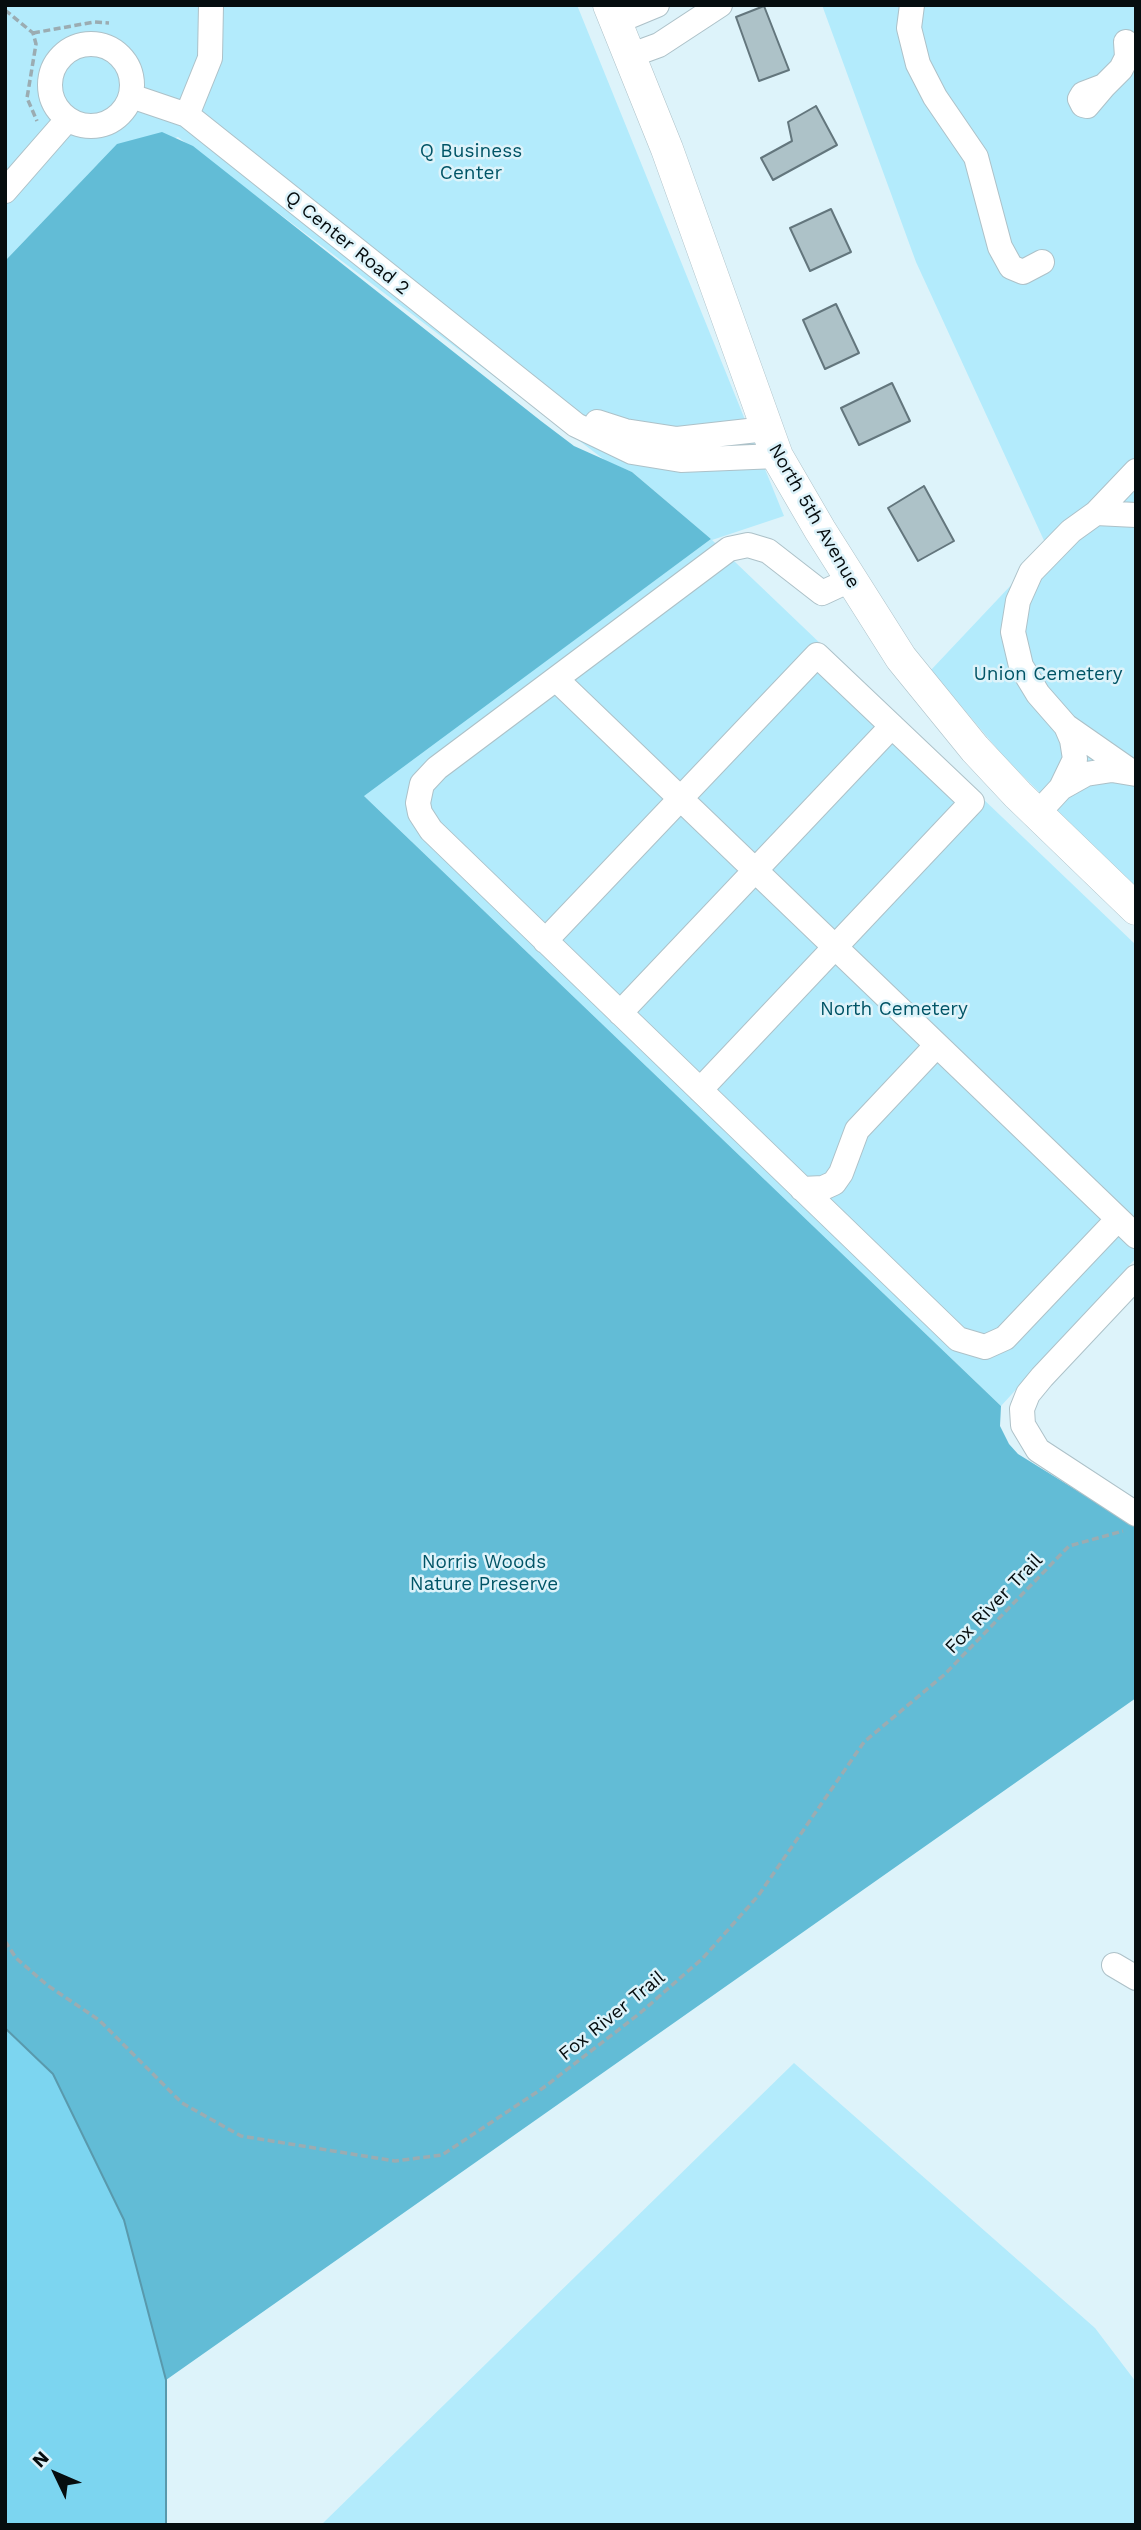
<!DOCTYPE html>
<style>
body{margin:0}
#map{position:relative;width:1141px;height:2530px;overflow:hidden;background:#ddf3fa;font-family:"Work Sans",sans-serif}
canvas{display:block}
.frame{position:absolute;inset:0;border:7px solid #060d0f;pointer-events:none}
.north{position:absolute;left:21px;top:2439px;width:70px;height:70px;-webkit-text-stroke:5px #ddf3fa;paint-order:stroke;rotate:314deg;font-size:19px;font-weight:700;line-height:28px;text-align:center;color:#060d0f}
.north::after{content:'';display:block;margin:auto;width:24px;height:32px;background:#060d0f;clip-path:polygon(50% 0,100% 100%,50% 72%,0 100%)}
</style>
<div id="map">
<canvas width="1141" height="2530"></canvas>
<div class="frame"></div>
<div class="north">N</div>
</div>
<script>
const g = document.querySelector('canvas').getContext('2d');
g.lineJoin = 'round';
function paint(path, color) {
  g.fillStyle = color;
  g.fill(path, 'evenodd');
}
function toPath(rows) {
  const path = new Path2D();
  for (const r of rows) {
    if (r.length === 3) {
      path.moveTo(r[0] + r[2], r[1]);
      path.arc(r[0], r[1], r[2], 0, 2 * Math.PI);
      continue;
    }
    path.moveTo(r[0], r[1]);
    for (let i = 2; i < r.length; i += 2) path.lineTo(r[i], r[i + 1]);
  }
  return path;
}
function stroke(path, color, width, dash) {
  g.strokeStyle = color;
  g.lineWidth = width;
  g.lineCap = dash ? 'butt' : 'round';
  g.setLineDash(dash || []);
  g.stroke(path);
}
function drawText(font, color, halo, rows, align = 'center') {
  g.font = font + ' "Work Sans",sans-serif';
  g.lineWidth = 5;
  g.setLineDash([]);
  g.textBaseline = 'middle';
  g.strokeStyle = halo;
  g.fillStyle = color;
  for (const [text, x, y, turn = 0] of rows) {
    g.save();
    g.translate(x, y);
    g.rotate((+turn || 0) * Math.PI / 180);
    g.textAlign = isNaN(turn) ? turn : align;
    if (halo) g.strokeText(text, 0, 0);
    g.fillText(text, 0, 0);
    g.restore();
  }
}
const green = toPath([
 [5,5,577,5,784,516,712,540,1136,945,1136,1258,1001,1406,363,795,711,539,632,472,606,461,178,137,97,165,5,261],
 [822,5,1136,5,1136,889,1004,757,931,670,1047,547,916,262],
 [794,2063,1095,2328,1136,2382,1136,2525,321,2525]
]);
const forest = toPath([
 [162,132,193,146,541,421,574,446,632,472,711,539,364,796,1001,1406,1000,1426,1009,1444,1018,1454,1136,1527,1136,1698,166,2380,124,2220,53,2074,5,2028,5,261,117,144]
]);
const water = toPath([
 [5,2028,53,2074,124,2220,166,2380,166,2525,5,2525,5,2028]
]);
const building = toPath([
 [764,6,789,70,759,81,736,17,764,6],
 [816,106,837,145,773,180,761,158,792,141,788,122,816,106],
 [831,209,851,252,810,271,790,228,831,209],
 [836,304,859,353,825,369,803,320,836,304],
 [892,383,910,421,859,445,841,408,892,383],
 [924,486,954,541,918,561,888,508,924,486]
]);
const path = toPath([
 [5,10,33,33,36,44,27,98,37,121],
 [33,33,94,22,109,23],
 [5,1941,16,1958,47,1985,99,2020,182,2103,241,2136,395,2161,442,2155,543,2088,639,2014,703,1958,758,1896,864,1742,944,1675,1069,1546,1123,1531]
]);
const minor = toPath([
 [912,5,909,28,918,64,935,97,976,157,1000,247,1011,267,1023,272,1042,262],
 [616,22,657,5],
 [91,85,41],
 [629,56,659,45,720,5],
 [1104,86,1087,106,1083,105,1080,99,1083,94,1104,86,1121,69,1127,57,1126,42],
 [131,96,187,115,576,425,632,452,681,460,777,456],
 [187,115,210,58,211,5],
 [5,191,67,120],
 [597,422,625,431,677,439,766,429],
 [1096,513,1136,515],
 [850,580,822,593,768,551,748,545,729,549,437,768,422,784,418,803,420,813,431,830,958,1339,985,1347,1005,1338,1118,1219],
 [556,679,1136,1236],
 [1066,726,1132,772],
 [1061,788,1075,759,1072,740,1066,726,1038,694,1021,666,1013,632,1018,601,1031,572,1071,531,1096,513,1136,471],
 [1037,814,1061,788,1086,774,1112,770,1136,774],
 [545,941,817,655,972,802,700,1090],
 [620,1013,892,726],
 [802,1189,823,1188,834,1183,841,1173,857,1130,937,1045],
 [1136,1277,1042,1377,1028,1394,1022,1409,1023,1425,1038,1450,1136,1514],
 [1114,1965,1136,1978]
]);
const major = toPath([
 [609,5,667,149,777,456,820,530,901,658,975,749,1018,795,1136,909]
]);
const parkNames = [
 ["Q Business",471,151],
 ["Center",471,173],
 ["Union Cemetery",1048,674],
 ["North Cemetery",894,1009],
 ["Norris Woods",484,1562],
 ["Nature Preserve",484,1584]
];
const streetNames = [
 ["Q Center Road 2",347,243,39],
 ["North 5th Avenue",814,516,60],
 ["Fox River Trail",994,1604,-46],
 ["Fox River Trail",612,2016,-39]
];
paint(green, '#b3ebfc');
paint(forest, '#62bcd6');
paint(water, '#7cd5f0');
stroke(water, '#5999ac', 2);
paint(building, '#adc2c8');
stroke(building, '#63767d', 2);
stroke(minor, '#adc1c8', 26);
stroke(major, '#adc1c8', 33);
stroke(path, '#9bacb2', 3.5, [7, 3.5]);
stroke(minor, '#fff', 24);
stroke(major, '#fff', 32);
drawText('19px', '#005466', '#ddf3fa', parkNames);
drawText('19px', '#060d0f', '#ddf3fa', streetNames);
</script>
